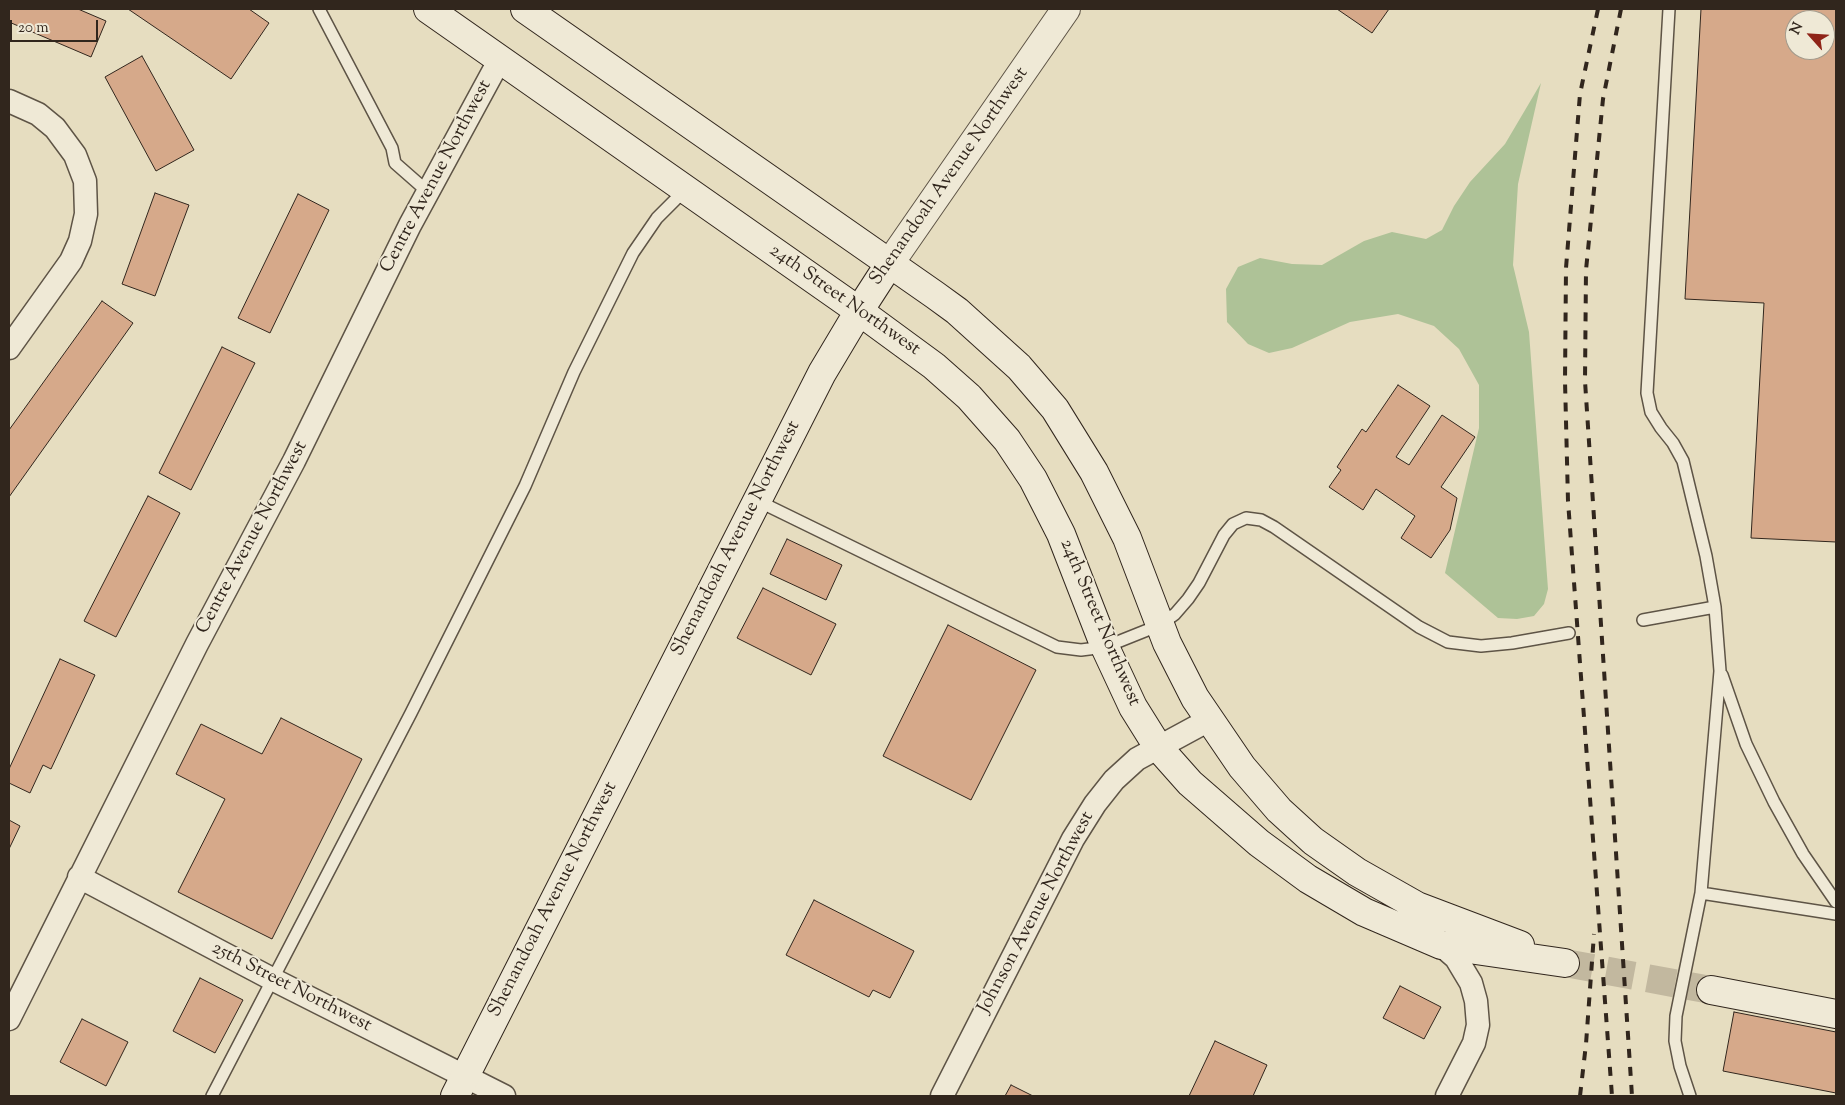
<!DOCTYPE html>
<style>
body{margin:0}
#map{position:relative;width:1845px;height:1105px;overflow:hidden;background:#e6ddc0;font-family:"Sorts Mill Goudy",serif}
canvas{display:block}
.frame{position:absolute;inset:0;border:10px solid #31261d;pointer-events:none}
.north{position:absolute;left:1785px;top:10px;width:50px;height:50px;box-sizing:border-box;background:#efe9d6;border:1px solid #a39b8c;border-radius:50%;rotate:296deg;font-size:14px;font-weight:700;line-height:20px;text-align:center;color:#31261d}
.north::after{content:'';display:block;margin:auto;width:18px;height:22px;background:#8f2418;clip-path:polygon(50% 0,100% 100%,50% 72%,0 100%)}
.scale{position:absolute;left:10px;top:20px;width:88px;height:22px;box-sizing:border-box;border:2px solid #31261d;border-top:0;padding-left:6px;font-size:15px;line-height:18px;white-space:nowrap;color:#31261d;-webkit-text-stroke:4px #efe9d6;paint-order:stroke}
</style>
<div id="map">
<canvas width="1845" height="1105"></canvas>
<div class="frame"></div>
<div class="north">N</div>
<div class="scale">20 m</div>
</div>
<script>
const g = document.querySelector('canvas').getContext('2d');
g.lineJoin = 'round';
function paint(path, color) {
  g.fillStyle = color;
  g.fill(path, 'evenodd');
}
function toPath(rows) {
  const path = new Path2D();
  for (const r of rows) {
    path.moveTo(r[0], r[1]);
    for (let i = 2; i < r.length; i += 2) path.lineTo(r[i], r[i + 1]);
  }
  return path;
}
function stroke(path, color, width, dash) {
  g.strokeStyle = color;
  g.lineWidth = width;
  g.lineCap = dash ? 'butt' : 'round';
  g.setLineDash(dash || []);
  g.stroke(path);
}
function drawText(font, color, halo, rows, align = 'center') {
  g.font = font + ' "Sorts Mill Goudy",serif';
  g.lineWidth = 4;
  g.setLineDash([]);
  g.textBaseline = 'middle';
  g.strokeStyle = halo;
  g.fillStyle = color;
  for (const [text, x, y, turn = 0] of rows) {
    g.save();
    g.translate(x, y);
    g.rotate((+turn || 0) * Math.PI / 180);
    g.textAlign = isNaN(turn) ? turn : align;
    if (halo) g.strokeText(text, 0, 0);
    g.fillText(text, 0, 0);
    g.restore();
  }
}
const green = toPath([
 [1541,83,1518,184,1513,265,1529,332,1548,589,1544,604,1534,616,1517,619,1498,618,1445,573,1479,428,1479,385,1459,349,1434,326,1398,314,1350,322,1292,348,1269,353,1248,344,1227,322,1226,289,1238,267,1260,258,1292,264,1322,265,1364,241,1392,232,1426,239,1442,230,1454,206,1470,182,1505,144]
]);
const building = toPath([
 [9,9,78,9,106,21,91,57,9,22,9,9],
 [128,9,249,9,269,23,231,79,128,9],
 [1337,9,1389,9,1372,33,1337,9],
 [1701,9,1836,9,1836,542,1751,538,1764,303,1685,299,1701,9],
 [1795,20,1825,20,1825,50,1795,50,1795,20],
 [142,56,194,150,156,171,105,77,142,56],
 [155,193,189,205,155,296,122,284,155,193],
 [298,194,329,210,270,333,238,318,298,194],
 [102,301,133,323,9,497,9,430,102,301],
 [222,347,255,363,191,490,159,473,222,347],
 [1398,385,1430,406,1396,457,1409,465,1442,415,1475,437,1441,487,1457,498,1450,530,1431,558,1401,538,1415,516,1376,489,1363,510,1329,487,1341,470,1337,467,1362,429,1366,432,1398,385],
 [148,496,180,513,116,637,84,621,148,496],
 [787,539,842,565,826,600,770,574,787,539],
 [763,588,836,624,811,675,737,638,763,588],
 [948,625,1036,670,971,800,883,756,948,625],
 [60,659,95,675,51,769,43,765,30,793,9,783,9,769,60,659],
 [281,718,362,759,272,939,178,892,225,799,176,774,201,724,262,754,281,718],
 [9,820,20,826,9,849,9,820],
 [814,900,914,951,890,998,873,990,869,997,786,955,814,900],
 [200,978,243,1000,215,1053,173,1031,200,978],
 [1400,986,1441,1007,1424,1039,1383,1018,1400,986],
 [1734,1012,1836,1032,1836,1093,1723,1071,1734,1012],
 [82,1019,128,1042,106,1086,60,1062,82,1019],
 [1215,1041,1267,1065,1253,1096,1189,1096,1215,1041],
 [1011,1085,1033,1096,1005,1096,1011,1085]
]);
const secondaryTunnel = toPath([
 [1565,963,1711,990]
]);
const service = toPath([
 [319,9,392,148,395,163,428,192],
 [1669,9,1647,393,1651,412,1661,428,1673,443,1683,461,1706,556,1715,607,1720,671,1701,893,1676,1016,1675,1041,1680,1066,1690,1096],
 [758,501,1057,647,1081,650,1105,647,1160,625,1175,614,1188,599,1199,583,1224,535,1233,524,1246,518,1261,520,1274,527,1419,627,1448,642,1481,646,1512,643,1569,633],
 [1643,620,1715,607],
 [1722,675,1746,744,1774,802,1803,854,1836,902],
 [1701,893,1836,914],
 [212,1096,411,713,525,486,574,372,633,253,657,218,686,189]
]);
const minor = toPath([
 [9,101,38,114,55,128,75,155,85,181,86,214,80,241,71,261,9,348],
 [79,877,272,979,504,1096],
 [1441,945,1456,958,1471,983,1476,1001,1478,1025,1474,1043,1447,1096],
 [9,1019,197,644,294,461,410,225,500,59],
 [942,1096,1073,839,1095,804,1114,780,1137,759,1209,720]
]);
const tertiary = toPath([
 [890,263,1066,9]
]);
const secondary = toPath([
 [428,9,859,311,934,366,969,397,1007,440,1033,479,1061,534,1105,647,1133,707,1158,747,1190,783,1259,843,1308,879,1364,912,1441,945,1565,963],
 [525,9,935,295,957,311,1019,367,1055,409,1094,472,1127,538,1167,643,1195,698,1242,767,1279,810,1313,841,1357,872,1417,906,1520,945],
 [1711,990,1836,1014],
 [455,1096,822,373,859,311,890,263]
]);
const rail = toPath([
 [1598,9,1580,94,1566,268,1565,381,1568,501,1612,1096],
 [1621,9,1603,99,1586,270,1585,381,1632,1096],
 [1580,1096,1586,1044,1594,934]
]);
const streetNames = [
 ["Centre Avenue Northwest",437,177,-62],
 ["Shenandoah Avenue Northwest",950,177,-55],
 ["24th Street Northwest",844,301,35],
 ["Centre Avenue Northwest",253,538,-62],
 ["Shenandoah Avenue Northwest",737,539,-63],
 ["24th Street Northwest",1099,623,67],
 ["Shenandoah Avenue Northwest",554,900,-63],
 ["Johnson Avenue Northwest",1037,913,-62],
 ["25th Street Northwest",291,988,27]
];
paint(green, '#aec297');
paint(building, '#d6a98a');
stroke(building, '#31261d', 1);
stroke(secondaryTunnel, '#c2b89f', 28, [28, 14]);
stroke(service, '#5e5446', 14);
stroke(minor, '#5e5446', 25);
stroke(tertiary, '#5e5446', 30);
stroke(secondary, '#31261d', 30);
stroke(service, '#efe9d6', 11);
stroke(minor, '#efe9d6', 22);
stroke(tertiary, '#efe9d6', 28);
stroke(secondary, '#efe9d6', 28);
stroke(rail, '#31261d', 4, [9, 9]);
drawText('19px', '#31261d', '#efe9d6', streetNames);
</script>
